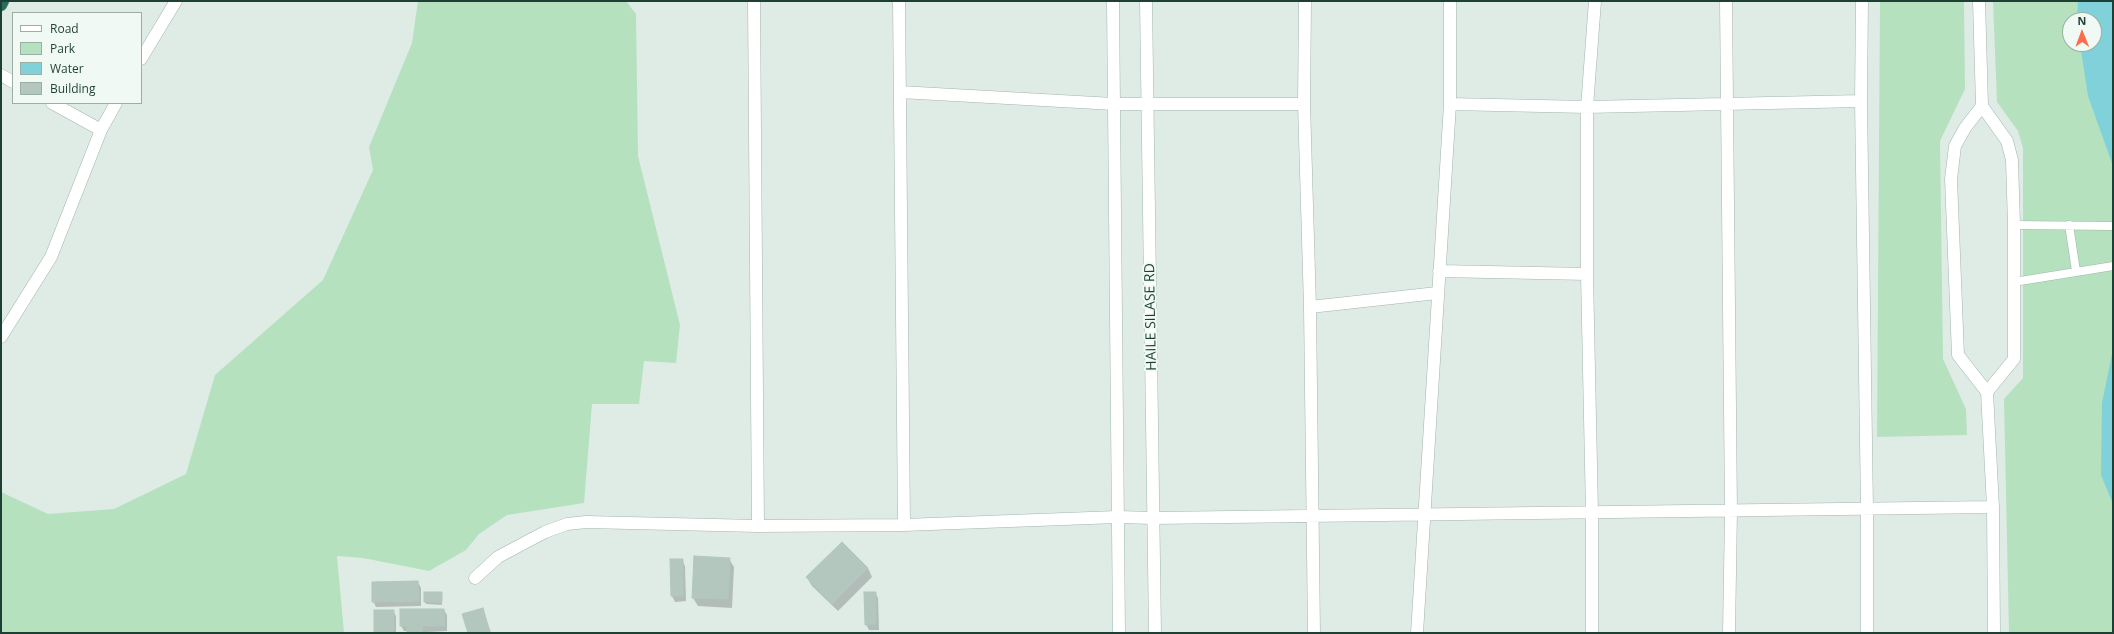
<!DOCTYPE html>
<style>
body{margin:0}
#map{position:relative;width:2114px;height:634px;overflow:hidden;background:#dfece6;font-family:"Open Sans",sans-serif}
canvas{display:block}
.frame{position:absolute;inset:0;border:2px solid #1e3f34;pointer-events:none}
.legend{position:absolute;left:12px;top:12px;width:130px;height:92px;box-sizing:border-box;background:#f0f9f4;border:1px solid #9cafa7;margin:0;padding:5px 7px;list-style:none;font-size:12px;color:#1e3f34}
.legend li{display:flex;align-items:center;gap:8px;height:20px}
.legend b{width:20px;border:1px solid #9cafa7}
.north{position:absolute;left:2062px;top:12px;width:40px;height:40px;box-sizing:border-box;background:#f0f9f4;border:1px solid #9cafa7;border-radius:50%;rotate:359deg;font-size:11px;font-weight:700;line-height:16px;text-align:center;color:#1e3f34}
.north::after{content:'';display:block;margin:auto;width:14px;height:18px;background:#ff6b4b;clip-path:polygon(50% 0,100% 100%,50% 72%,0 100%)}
</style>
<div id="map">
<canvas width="2114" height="634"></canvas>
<div class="frame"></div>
<ul class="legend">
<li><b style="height:5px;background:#fff"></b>Road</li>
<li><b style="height:11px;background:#b5e1be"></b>Park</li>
<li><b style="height:11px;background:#80d1d9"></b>Water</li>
<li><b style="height:11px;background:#b4c7be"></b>Building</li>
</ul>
<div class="north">N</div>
</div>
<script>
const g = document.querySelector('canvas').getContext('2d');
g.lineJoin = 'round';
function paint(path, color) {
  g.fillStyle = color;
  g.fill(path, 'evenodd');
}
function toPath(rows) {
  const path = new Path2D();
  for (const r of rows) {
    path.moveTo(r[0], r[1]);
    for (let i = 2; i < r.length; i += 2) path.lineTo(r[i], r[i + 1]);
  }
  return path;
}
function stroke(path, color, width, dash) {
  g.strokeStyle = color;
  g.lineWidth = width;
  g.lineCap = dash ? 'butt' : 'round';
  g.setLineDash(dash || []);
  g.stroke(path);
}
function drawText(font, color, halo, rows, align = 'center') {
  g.font = font + ' "Open Sans",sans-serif';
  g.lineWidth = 4;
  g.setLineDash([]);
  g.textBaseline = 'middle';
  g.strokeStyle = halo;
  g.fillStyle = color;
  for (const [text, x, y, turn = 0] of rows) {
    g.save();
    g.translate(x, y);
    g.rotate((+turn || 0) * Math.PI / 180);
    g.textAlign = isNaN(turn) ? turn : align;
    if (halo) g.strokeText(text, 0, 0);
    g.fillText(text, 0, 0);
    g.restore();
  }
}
const green = toPath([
 [418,1,626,1,636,14,638,156,680,325,676,363,644,361,639,404,592,404,584,503,507,515,479,534,466,550,429,571,363,558,337,556,344,633,1,633,1,492,48,514,114,509,186,474,215,375,323,280,373,170,369,147,412,43],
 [1880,1,1964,1,1965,89,1940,141,1943,359,1966,409,1967,435,1877,437],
 [1993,1,2113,1,2113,633,2009,633,2004,399,2023,378,2023,148,2018,131,1997,102],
 [2070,20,2094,20,2094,44,2070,44]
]);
const water = toPath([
 [2078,1,2113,1,2113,166,2088,96,2080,44,2094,44,2094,20,2077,20],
 [2113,349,2113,504,2101,475,2102,403]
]);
const shadow = toPath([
 [729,559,734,567,732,608,698,606,693,598],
 [671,560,682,560,685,566,686,601,675,602,672,596],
 [868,568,872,577,838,611,812,586,807,578],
 [418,582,421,588,421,606,376,607,373,601],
 [441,593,442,605,426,604,425,602],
 [875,593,878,598,879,630,869,630,866,624],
 [483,609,491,633,469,633],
 [444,610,447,615,447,631,408,633,408,631,404,631,401,626],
 [393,611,396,616,396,633,375,633]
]);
const building = toPath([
 [842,542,868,568,832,604,806,577,842,542],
 [694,556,730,558,728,599,692,598,694,556],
 [670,559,683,559,683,596,671,596,670,559],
 [418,581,419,601,372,602,372,582,418,581],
 [424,592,442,592,442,602,424,602,424,592],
 [864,592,876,592,876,624,865,625,864,592],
 [483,608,490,633,468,633,462,614,483,608],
 [400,609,444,609,445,626,400,626,400,609],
 [374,610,394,610,394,633,374,633,374,610],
 [407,626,422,626,423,633,407,633,407,626]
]);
const lane = toPath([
 [2014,225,2113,226],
 [2069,225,2076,271],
 [2014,282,2113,266]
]);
const street = toPath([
 [754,1,758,526],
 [899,1,904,525],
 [1305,1,1304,104,1310,307,1314,633],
 [1726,1,1731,511,1729,633],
 [1862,1,1861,101,1867,509,1867,633],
 [1979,1,1982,106,2007,141,2012,160,2014,225,2014,359,1987,392],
 [141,59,176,1],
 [1,75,13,82],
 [900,92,1114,104,1304,104],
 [52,103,101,130],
 [1450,104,1587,107,1861,101],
 [1982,106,1965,128,1955,146,1951,179,1958,355,1987,392,1993,507,1994,633],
 [1439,271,1587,274],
 [1310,307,1437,293],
 [1,337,51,257,101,130,116,103],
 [475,578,498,557,545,532,567,524,586,522,758,526,904,525,1117,517,1154,518,1993,507],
 [1417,633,1450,104,1450,1],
 [1592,633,1592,513,1587,274,1587,107,1595,1]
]);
const secondary = toPath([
 [1113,1,1119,633],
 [1146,1,1155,633]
]);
const highway = toPath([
 [1,5,3,1]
]);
const streetNames = [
 ["HAILE SILASE RD",1151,317,-91]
];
paint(green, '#b5e1be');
paint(water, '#80d1d9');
paint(shadow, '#0003');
paint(building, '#b4c7be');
stroke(building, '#b1c7bc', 1);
stroke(lane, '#a1b5ad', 9);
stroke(street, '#a1b5ad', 13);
stroke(secondary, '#9cbaad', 13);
stroke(highway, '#c0c9c6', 13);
stroke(lane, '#fff', 8);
stroke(street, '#fff', 12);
stroke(secondary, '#fff', 12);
stroke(highway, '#266e5b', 12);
drawText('14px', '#1e3f34', '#f0f9f4', streetNames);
</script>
